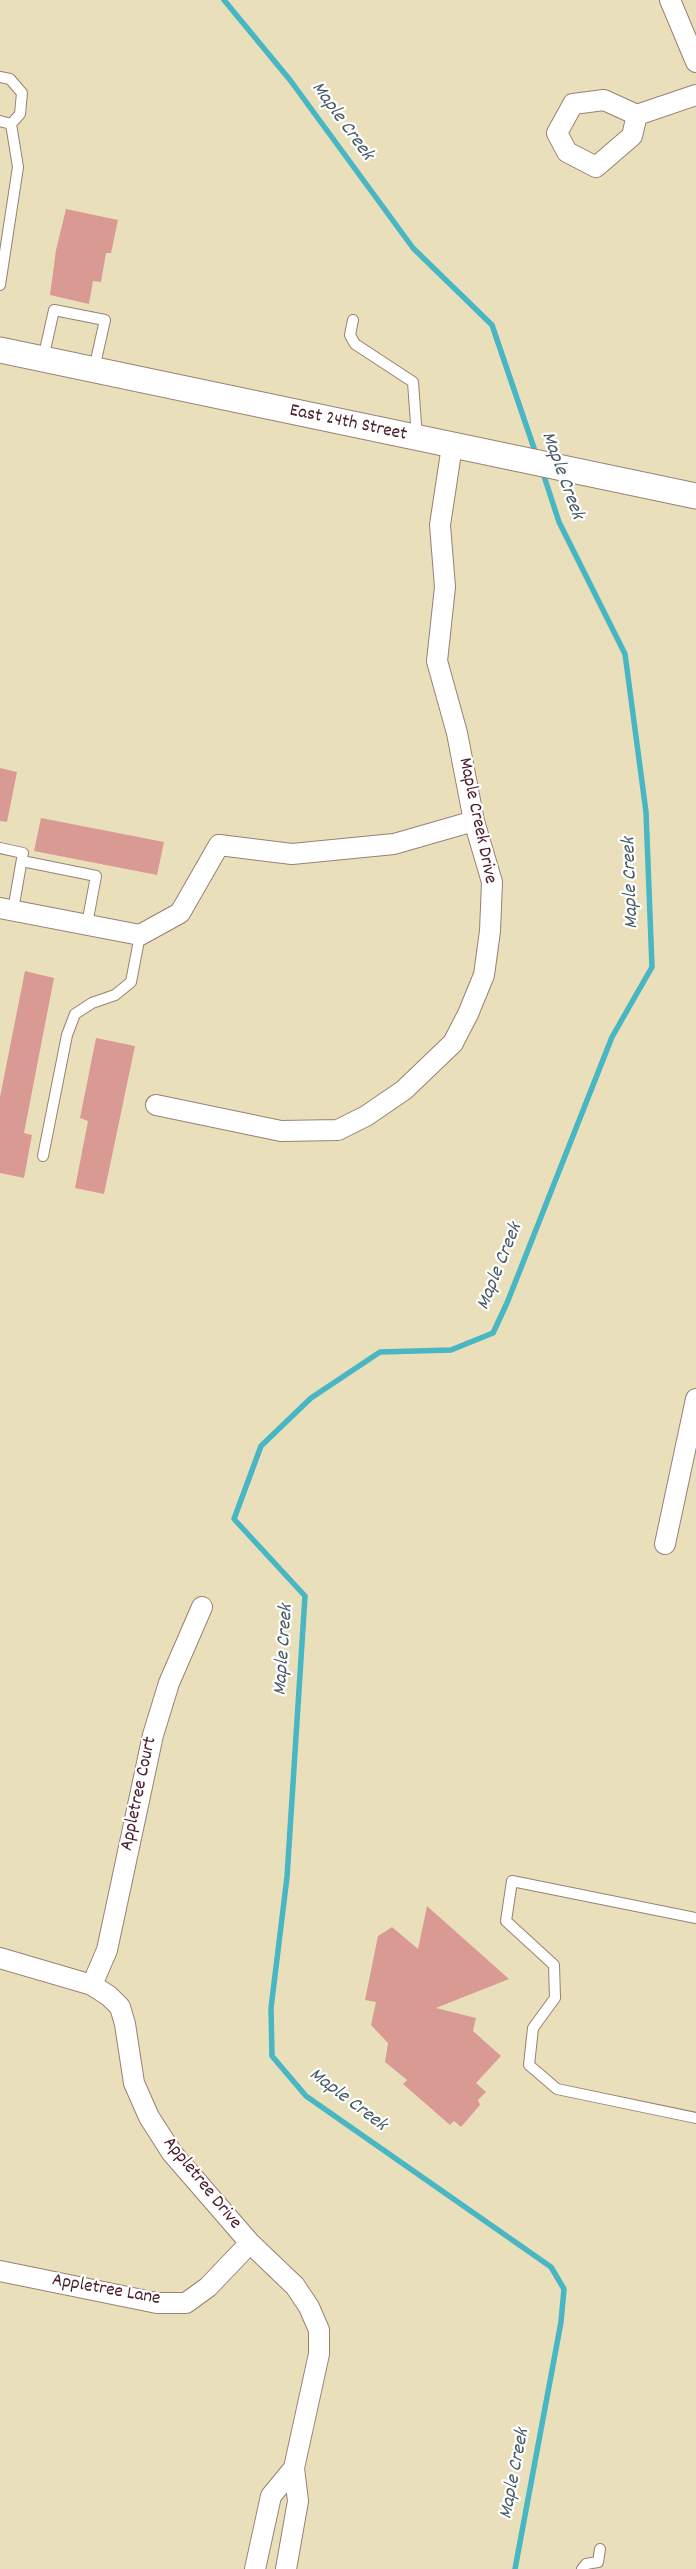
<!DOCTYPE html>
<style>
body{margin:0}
canvas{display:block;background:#e9e0bb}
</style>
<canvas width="696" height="2569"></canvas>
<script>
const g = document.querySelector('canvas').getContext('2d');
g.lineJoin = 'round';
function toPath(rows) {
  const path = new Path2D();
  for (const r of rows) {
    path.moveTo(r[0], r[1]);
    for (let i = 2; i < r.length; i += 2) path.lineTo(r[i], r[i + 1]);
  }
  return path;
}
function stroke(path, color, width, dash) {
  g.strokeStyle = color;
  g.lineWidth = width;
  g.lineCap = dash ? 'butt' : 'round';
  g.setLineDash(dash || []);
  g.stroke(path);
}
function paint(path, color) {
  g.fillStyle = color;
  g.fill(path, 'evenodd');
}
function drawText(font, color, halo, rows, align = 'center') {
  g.font = font + ' Dekko,sans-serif';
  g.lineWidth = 4.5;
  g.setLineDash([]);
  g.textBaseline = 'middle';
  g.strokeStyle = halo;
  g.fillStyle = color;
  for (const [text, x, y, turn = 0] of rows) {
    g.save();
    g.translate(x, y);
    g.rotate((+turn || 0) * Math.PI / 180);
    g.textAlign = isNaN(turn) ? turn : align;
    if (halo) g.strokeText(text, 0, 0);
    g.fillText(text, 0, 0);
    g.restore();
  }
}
const stream = toPath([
 [224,0,290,80,413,248,492,325,537,457],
 [515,2569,561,2322,564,2289,551,2267,306,2096,272,2056,271,2008,287,1877,305,1596,234,1519,261,1446,311,1398,380,1352,451,1350,493,1333,507,1303,612,1037,652,967,646,812,625,654,559,522,542,470]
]);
const building = toPath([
 [66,209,118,220,111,253,106,253,101,282,93,281,89,304,50,295,56,250],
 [0,768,17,772,7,822,0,821],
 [41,818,164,842,157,875,34,851],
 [25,971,54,978,24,1133,32,1135,24,1178,0,1173,0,1097],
 [96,1038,135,1046,104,1194,75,1188,88,1121,80,1118],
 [427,1906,509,1979,436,2008,476,2018,473,2031,501,2056,476,2083,486,2092,478,2100,480,2105,461,2127,454,2121,450,2125,403,2084,407,2080,385,2062,388,2043,371,2025,376,2002,365,2000,378,1936,392,1927,418,1949]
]);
const service = toPath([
 [0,77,10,79,22,93,20,114,11,124,0,121],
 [0,285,18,167,11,124],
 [353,320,350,335,355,344,413,382,417,438],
 [43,359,54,310,105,320,94,369],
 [0,848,23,853,13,910],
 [22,861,96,876,87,924],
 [43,1156,67,1035,75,1014,92,1003,115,995,131,982,140,935],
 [696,1918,512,1881,506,1921,554,1965,555,1998,533,2028,529,2065,557,2089,696,2118],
 [582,2569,586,2564,598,2562,600,2549]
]);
const minor = toPath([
 [670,0,696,62],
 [637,115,632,136,596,167,567,152,557,133,573,104,604,100,637,115,696,95],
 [0,908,140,935,180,913,219,845,292,854,394,844,474,821],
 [156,1105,281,1131,338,1130,366,1116,404,1090,453,1043,468,1014,484,975,490,931,492,882,474,821,457,733,437,661,445,587,440,525,452,446],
 [665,1544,696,1399],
 [0,1958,92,1985,109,1996,120,2007,125,2024,134,2083,149,2117,172,2153,250,2243,295,2286,309,2307,319,2330,319,2354,294,2468,298,2501,286,2569],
 [92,1985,107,1950,153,1735,169,1683,202,1607],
 [0,2271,157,2303,186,2303,208,2287,250,2243],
 [255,2569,271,2496,294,2468]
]);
const tertiary = toPath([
 [0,350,696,496]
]);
const streetNames = [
 ["East 24th Street",348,424,12],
 ["Maple Creek Drive",476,821,78],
 ["Appletree Court",140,1794,-78],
 ["Appletree Drive",201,2184,51],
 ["Appletree Lane",106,2291,10]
];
const waterNames = [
 ["Maple Creek",341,122,54],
 ["Maple Creek",561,476,70],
 ["Maple Creek",632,883,-92],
 ["Maple Creek",501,1267,-68],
 ["Maple Creek",285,1650,-86],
 ["Maple Creek",347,2101,37],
 ["Maple Creek",516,2474,-79]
];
stroke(stream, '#48b6c3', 5.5);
paint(building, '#da9a94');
stroke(service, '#9a8073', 12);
stroke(minor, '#9a8073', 22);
stroke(tertiary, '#9a8073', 27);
stroke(service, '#fff', 10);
stroke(minor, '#fff', 20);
stroke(tertiary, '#fff', 25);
drawText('19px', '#4a1f2b', '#fff', streetNames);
drawText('italic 20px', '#495b68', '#fff', waterNames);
</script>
